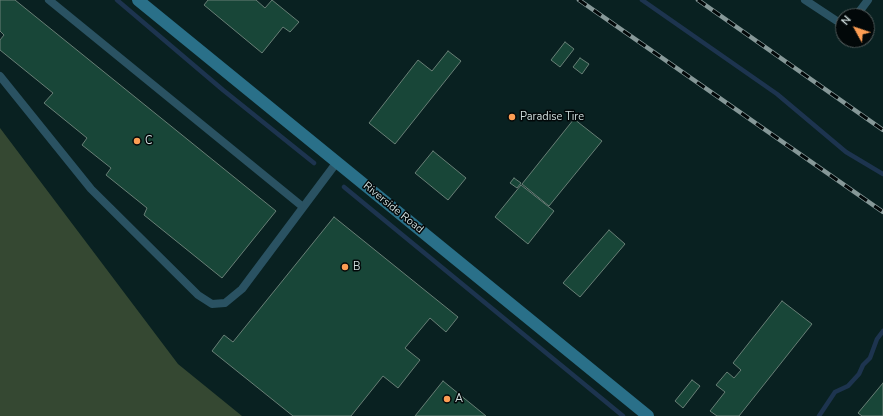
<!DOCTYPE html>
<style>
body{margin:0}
#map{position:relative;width:883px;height:416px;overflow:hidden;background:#092121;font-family:"Nunito Sans",sans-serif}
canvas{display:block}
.north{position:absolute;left:835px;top:8px;width:40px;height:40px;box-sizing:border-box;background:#020809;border:1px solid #545d5d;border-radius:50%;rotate:310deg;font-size:11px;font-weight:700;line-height:16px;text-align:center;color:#cedcdc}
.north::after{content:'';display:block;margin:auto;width:14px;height:18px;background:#fc9d53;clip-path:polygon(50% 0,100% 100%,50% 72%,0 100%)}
</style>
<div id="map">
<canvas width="883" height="416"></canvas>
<div class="north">N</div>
</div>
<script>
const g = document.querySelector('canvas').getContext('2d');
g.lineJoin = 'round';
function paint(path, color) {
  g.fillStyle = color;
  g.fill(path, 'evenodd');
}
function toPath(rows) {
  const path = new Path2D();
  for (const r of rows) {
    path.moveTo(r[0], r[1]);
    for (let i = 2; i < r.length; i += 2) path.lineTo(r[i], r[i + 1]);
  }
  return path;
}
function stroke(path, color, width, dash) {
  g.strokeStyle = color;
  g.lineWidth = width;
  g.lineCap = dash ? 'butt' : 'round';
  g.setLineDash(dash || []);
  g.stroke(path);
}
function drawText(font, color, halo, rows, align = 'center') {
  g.font = font + ' "Nunito Sans",sans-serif';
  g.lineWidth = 3;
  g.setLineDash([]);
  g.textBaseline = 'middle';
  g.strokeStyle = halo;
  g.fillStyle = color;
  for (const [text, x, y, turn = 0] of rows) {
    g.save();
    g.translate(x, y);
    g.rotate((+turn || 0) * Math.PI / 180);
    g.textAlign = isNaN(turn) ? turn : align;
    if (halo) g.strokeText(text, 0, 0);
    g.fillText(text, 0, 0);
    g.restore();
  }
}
const green = toPath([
 [0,128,178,364,242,416,0,416]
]);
const stream = toPath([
 [117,0,223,90,314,163],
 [642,0,777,94,846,152,883,174],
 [344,187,623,416],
 [819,416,835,392,848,386,859,374,863,365,870,358,877,339,883,331]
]);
const building = toPath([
 [0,0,15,0,276,211,222,278,144,215,147,208,106,175,111,168,82,145,87,138,44,103,53,93,0,50,0,40,4,35,0,31,0,0],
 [208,0,256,0,265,8,272,0,299,22,290,32,283,27,262,53,204,5,208,0],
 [565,42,574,49,560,67,551,60,565,42],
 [448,51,461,61,395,144,369,123,418,60,432,71,448,51],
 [580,58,589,64,582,74,573,67,580,58],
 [574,119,602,141,549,206,522,184,574,119],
 [433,151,466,178,448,200,415,173,433,151],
 [514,178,521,183,517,188,510,183,514,178],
 [521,185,554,211,528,244,495,217,521,185],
 [334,217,458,317,446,332,430,318,405,348,420,360,398,388,383,376,351,416,293,416,212,351,224,335,233,342,334,217],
 [609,230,625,244,580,297,563,283,609,230],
 [782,301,812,324,739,416,717,416,710,411,725,392,716,385,727,372,734,378,741,370,733,363,782,301],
 [692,380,700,386,683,408,675,401,692,380],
 [443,381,486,416,415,416,443,381],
 [883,383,883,416,862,416,858,413,883,383]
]);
const lane = toPath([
 [49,0,303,207],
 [805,0,843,25],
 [856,16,868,0],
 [0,76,91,189,198,295,212,304,225,303,242,289,337,162]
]);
const secondary = toPath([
 [138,0,648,416]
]);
const rail = toPath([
 [579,0,883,212],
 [698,0,883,130]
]);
const markers = [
 [512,117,4,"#fc9d53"],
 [137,141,4,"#fc9d53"],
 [345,267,4,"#fc9d53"],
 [447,399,4,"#fc9d53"]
];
const poiNames = [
 ["Paradise Tire",520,117],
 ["C",145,141],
 ["B",353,267],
 ["A",455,399]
];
const streetNames = [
 ["Riverside Road",393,208,39]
];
paint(green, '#354832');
stroke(stream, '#1d344f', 4.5);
paint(building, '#184638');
stroke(building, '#687f76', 1);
stroke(lane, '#2a5262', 8);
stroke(secondary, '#2a7089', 12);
stroke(rail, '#869898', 4.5);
stroke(rail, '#020809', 3, [9]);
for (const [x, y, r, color] of markers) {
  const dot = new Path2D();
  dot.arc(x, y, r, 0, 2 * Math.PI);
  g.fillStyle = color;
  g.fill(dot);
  stroke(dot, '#020809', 1.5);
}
drawText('11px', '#cedcdc', '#020809', poiNames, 'left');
drawText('11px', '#cedcdc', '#020809', streetNames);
</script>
